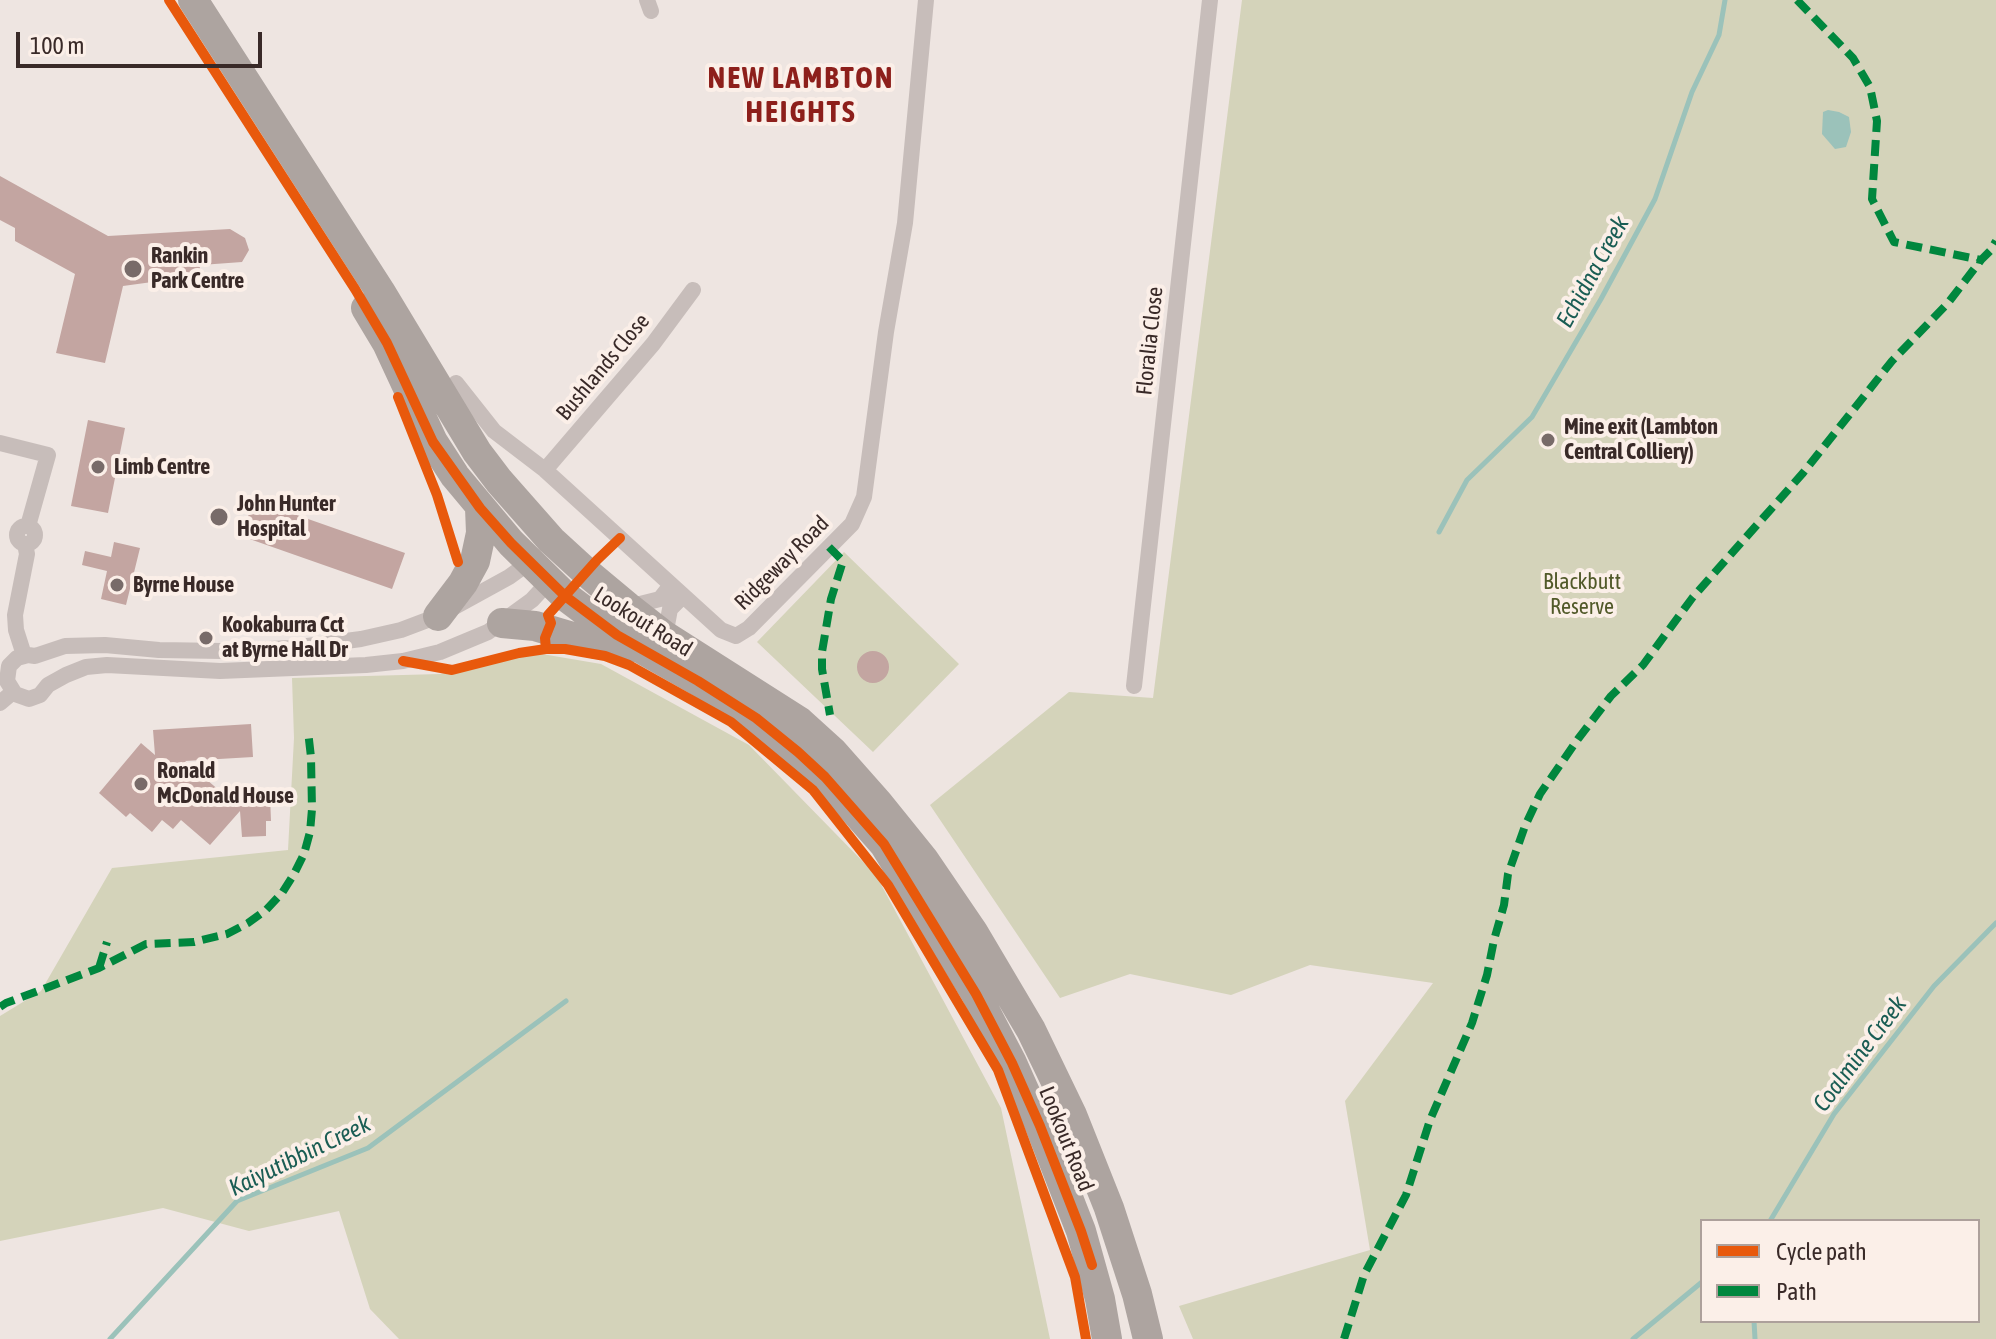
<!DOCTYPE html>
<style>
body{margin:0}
#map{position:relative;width:1996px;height:1339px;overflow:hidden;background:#eee5e1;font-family:"Asap Condensed",sans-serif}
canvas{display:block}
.legend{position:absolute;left:1700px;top:1219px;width:280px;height:104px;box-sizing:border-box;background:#fbefe8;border:2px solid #ada09b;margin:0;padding:10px 14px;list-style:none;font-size:24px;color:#392a28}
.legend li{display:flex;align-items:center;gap:16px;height:40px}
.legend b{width:40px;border:2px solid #ada09b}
.scale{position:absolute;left:16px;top:32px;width:246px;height:36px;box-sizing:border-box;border:4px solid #392a28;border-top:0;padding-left:10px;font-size:24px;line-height:28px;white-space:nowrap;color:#392a28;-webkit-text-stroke:6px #fbefe8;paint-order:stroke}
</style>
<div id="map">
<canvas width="1996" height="1339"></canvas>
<ul class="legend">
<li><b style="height:10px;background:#e8590c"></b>Cycle path</li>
<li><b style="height:10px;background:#00873e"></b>Path</li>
</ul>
<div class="scale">100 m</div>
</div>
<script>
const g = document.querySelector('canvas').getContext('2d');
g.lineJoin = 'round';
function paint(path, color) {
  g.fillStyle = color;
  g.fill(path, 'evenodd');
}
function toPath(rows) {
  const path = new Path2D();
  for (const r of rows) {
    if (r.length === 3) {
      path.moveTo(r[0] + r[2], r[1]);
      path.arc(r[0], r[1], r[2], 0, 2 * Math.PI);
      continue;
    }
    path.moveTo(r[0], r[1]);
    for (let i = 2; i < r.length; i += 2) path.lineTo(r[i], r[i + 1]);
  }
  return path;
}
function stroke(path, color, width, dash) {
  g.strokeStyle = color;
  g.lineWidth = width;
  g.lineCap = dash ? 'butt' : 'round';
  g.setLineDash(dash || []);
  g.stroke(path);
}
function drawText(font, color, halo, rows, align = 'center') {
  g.font = font + ' "Asap Condensed",sans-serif';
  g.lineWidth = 8;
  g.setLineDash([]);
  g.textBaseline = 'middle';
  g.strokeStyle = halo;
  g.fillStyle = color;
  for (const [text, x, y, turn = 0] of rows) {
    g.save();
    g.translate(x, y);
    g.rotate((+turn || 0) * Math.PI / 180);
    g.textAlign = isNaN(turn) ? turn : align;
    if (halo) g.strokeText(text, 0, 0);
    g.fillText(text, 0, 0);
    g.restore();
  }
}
const green = toPath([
 [1242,0,1996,0,1996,1339,1193,1339,1179,1306,1370,1250,1345,1101,1433,983,1310,965,1231,995,1130,974,1060,998,930,805,1069,692,1153,698],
 [1702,1221,1978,1221,1978,1321,1702,1321],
 [844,552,959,664,873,752,757,642],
 [536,653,601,664,749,745,876,875,1001,1108,1050,1339,399,1339,370,1309,339,1211,249,1231,163,1208,0,1241,0,1016,41,991,112,868,288,850,294,738,292,678,440,674]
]);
const water = toPath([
 [1828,110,1839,112,1849,117,1851,132,1846,147,1835,149,1822,134,1823,112]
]);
const stream = toPath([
 [1439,532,1467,480,1532,417,1601,299,1655,199,1692,92,1719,35,1725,0],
 [1770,1221,1834,1114,1934,986,1996,923],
 [1754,1321,1755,1339],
 [110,1339,237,1201,368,1148,566,1001],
 [1633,1339,1702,1282]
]);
const building = toPath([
 [0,176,108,236,230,229,245,238,249,250,242,262,201,265,196,276,123,286,105,363,56,353,75,274,15,241,15,228,0,220],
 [88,420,125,428,108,513,71,506],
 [254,500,405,553,392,589,241,536],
 [114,542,140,548,126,605,101,599,107,571,82,565,85,551,111,557],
 [873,667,16],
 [251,724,253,757,185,761,228,798,270,796,271,821,266,821,266,836,242,837,240,811,210,845,181,820,173,829,162,820,152,832,130,813,126,817,99,793,141,743,155,755,153,730]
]);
const street = toPath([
 [647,0,651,11],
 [456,383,494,431,545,470,721,630,736,636,749,628,852,524,864,497,886,332,905,223,926,0],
 [0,443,48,455,28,526],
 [545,470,653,344,693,290],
 [26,535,9],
 [534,559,509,577,438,616,401,630,361,639,292,648,222,651,159,650,105,645,65,646,35,656,28,655,17,658,9,666,7,681,15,694,29,699,40,695,48,685,66,675,86,667,107,665,220,671,366,665,403,661,440,652,488,632,532,600,553,577],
 [628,607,660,599,671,585],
 [665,636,670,609,683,596],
 [24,655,16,630,15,615,27,554,25,544],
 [1134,686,1210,0],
 [0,703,13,692]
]);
const highway = toPath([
 [193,0,380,291,477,452,499,481,551,540,586,572,628,607,665,636,800,722,832,751,878,803,924,860,973,932,1031,1030,1072,1115,1109,1208,1137,1294,1148,1339],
 [366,308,387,343,433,442,455,476,511,543,565,596,617,635,698,681,756,718,825,777,884,844,976,994,1012,1063,1040,1126,1081,1231,1100,1299,1107,1339],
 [438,616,463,583,475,561,481,533,480,508],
 [502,623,535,626,596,644,632,647]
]);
const quiet = toPath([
 [1797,0,1853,58,1870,87,1877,121,1872,199,1894,242,1981,260],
 [829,547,843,561,831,599,822,652,822,669,830,715],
 [99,968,107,942],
 [0,1007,6,1003,99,968,146,944,194,942,227,934,248,923,266,910,282,893,294,874,304,854,310,832,312,809,311,757,308,731],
 [1344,1339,1364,1275,1406,1195,1430,1120,1472,1023,1487,975,1494,940,1504,905,1508,874,1525,826,1540,794,1578,739,1611,696,1643,665,1693,597,1803,473,1892,361,1948,303,1981,260,1990,251,1996,241]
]);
const cycleway = toPath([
 [169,0,355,289,387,343,433,442,480,508,511,543,565,596,617,635,698,681,756,718,798,752,825,777,884,844,976,994,1012,1063,1040,1126,1081,1231,1092,1265],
 [398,397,437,495,458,562],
 [546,649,545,638,551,623,548,615,597,560,620,538],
 [403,661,452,670,519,653,546,649,565,649,605,656,629,665,731,722,813,790,888,885,998,1070,1075,1277,1086,1339]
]);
const markers = [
 [133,269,10,"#786b69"],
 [1548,440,8,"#786b69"],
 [98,467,8,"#786b69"],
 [219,517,10,"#786b69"],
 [117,585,8,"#786b69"],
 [206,638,8,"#786b69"],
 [141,784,8,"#786b69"]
];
const poiNames = [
 ["Rankin",151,256],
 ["Park Centre",151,281],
 ["Mine exit (Lambton",1564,427],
 ["Central Colliery)",1564,452],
 ["Limb Centre",114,467],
 ["John Hunter",237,504],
 ["Hospital",237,529],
 ["Byrne House",133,585],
 ["Kookaburra Cct",222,625],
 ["at Byrne Hall Dr",222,650],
 ["Ronald",157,771],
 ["McDonald House",157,796]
];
const streetNames = [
 ["Floralia Close",1150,341,-84],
 ["Bushlands Close",603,367,-50],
 ["Ridgeway Road",782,563,-45],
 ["Lookout Road",643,622,32],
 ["Lookout Road",1066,1139,68]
];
const parkNames = [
 ["Blackbutt",1582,582],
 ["Reserve",1582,607]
];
const waterNames = [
 ["Echidna Creek",1593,272,-61],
 ["Coalmine Creek",1860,1054,-53],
 ["Kaiyutibbin Creek",300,1156,-26]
];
const districtNames = [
 ["NEW LAMBTON",801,79],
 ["HEIGHTS",801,113]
];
paint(green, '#d4d3ba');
paint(water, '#9bc2ba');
stroke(stream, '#9bc2ba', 5);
paint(building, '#c3a5a1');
stroke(street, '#c7bdba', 16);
stroke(highway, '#ada4a0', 30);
stroke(quiet, '#00873e', 8, [16, 8]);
stroke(cycleway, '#e8590c', 10);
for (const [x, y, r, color] of markers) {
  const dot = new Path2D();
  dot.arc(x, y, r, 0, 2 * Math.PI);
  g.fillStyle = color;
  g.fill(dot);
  stroke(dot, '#fbefe8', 3);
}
drawText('bold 22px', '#392a28', '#fbefe8', poiNames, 'left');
drawText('22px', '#392a28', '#fbefe8', streetNames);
drawText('22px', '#515929', '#fbefe8', parkNames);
drawText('italic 24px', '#1a5d54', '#fbefe8', waterNames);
g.letterSpacing = '2px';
drawText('bold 30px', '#8d1f1b', '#fbefe8', districtNames);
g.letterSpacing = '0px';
</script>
